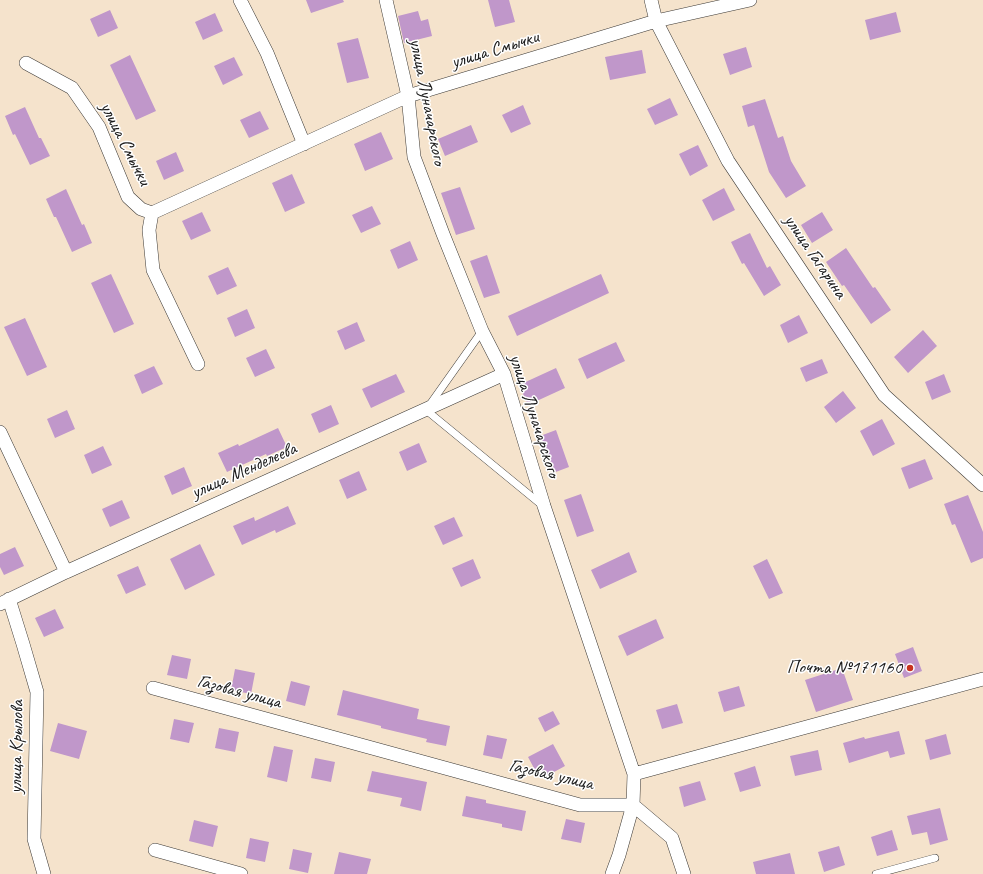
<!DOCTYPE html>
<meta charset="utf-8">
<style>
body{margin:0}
canvas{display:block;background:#f5e3cc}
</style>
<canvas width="983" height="874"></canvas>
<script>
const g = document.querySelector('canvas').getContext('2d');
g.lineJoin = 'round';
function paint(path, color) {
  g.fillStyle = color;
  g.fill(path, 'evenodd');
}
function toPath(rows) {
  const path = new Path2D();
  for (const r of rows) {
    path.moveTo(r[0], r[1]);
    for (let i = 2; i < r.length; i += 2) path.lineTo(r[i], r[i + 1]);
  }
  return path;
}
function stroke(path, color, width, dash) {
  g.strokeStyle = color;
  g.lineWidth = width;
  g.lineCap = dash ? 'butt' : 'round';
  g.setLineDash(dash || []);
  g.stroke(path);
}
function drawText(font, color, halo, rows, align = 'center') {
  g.font = font + ' Caveat,sans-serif';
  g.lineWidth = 3;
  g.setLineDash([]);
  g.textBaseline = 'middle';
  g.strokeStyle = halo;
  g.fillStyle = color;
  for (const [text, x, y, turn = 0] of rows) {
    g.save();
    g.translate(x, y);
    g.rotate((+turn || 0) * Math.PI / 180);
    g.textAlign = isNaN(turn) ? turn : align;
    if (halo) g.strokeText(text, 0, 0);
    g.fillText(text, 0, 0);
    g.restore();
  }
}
const building = toPath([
 [306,0,343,0,344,2,311,13],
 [488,0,509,0,515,22,495,27],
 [110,10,118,28,98,37,90,19],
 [418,11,421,21,428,19,432,36,404,43,398,16],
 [896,12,901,32,870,40,865,20],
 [215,13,223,31,203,40,195,22],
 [358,38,369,78,347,83,337,43],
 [746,47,752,67,730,75,723,54],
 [642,50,646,73,610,80,605,57],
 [130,55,156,111,136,120,110,65],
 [234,57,243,75,223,85,214,66],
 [670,98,678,115,655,125,647,109],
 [765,99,778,138,783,136,791,161,806,186,786,198,769,172,754,125,748,127,742,106],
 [523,105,531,124,511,133,502,115],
 [25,107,39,138,41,138,50,156,30,165,15,134,13,135,5,116],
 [260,111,269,129,249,138,240,120],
 [471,125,478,142,445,156,438,139],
 [381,132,393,159,365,171,354,144],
 [698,145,708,166,690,176,679,154],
 [176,152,184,171,164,180,156,161],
 [292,174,305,203,285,212,272,183],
 [460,187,475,229,456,235,441,193],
 [724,188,735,210,713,221,702,200],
 [66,189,82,225,84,224,92,243,72,252,56,217,54,217,46,199],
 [372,206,381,224,361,233,352,215],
 [202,212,211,231,191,240,182,221],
 [822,212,833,230,812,243,801,225],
 [750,233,767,268,770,266,781,285,764,296,744,263,742,264,731,242],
 [410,241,418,260,398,269,390,250],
 [846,248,873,288,875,287,891,310,871,324,844,285,842,286,826,262],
 [487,255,500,293,484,298,470,261],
 [228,267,237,286,217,295,208,276],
 [111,274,134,324,114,333,91,283],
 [601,274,609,293,517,336,508,316],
 [247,309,255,328,235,337,227,318],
 [799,315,808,333,788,343,780,325],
 [25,318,47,367,27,376,4,327],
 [357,322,365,341,345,350,337,331],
 [923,330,937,346,908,373,894,357],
 [616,342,625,361,587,379,578,359],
 [266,349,275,368,255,377,246,358],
 [822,359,828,373,806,382,800,368],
 [154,366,163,384,142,394,134,375],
 [556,368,565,388,528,405,519,385],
 [396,374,405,392,371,408,362,389],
 [944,374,951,392,932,400,925,382],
 [843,391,856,408,836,423,824,407],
 [331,405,339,424,319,433,311,414],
 [67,410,75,429,55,438,47,419],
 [882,419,895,444,873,456,860,431],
 [278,428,287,447,267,456,266,454,227,472,218,453,238,444,239,446],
 [556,430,569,467,553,473,540,436],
 [419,443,427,462,407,471,399,452],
 [103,446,112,465,92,474,84,455],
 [925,459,933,479,909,489,901,468],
 [184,467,192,486,172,495,164,476],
 [359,471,367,490,347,499,339,480],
 [581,494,594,531,577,537,564,500],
 [968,495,983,532,983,558,971,563,955,524,952,525,944,504],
 [122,500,130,518,110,527,102,509],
 [288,506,296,524,276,533,275,530,242,545,233,526,254,517,255,521],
 [454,517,463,536,443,545,434,526],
 [200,544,215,575,185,590,170,559],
 [15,547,24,566,4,575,0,567,0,554],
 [629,552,637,572,600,589,591,570],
 [473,559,481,578,461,587,452,568],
 [767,559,783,593,769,599,753,566],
 [138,566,146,585,126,594,117,575],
 [55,609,64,628,44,637,35,618],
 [656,619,664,638,627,656,618,636],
 [913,647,922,671,904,678,895,654],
 [172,655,191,659,187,679,167,675],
 [842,668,853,700,816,712,805,680],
 [235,669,255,673,251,694,231,690],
 [291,681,310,686,305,706,286,701],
 [739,686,745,706,724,712,718,692],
 [343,690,419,709,417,719,450,726,446,746,426,742,427,739,381,728,381,726,337,715],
 [677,704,683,723,662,729,656,710],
 [553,711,560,724,545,732,538,718],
 [174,719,194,723,189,743,170,739],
 [58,723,87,731,79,759,50,751],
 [219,728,239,732,235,752,215,748],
 [899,731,905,754,890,758,888,751,849,763,843,743,864,737,865,739],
 [946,734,951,754,930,760,925,740],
 [487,735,507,739,502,759,483,755],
 [553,744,565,766,545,777,539,767,535,770,528,757],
 [274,746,293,750,287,782,267,777],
 [818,750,822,770,795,776,790,756],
 [315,758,335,762,331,782,311,778],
 [755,766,761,786,740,792,734,773],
 [372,771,427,782,421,811,400,806,402,798,367,791],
 [700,781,706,800,684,807,679,787],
 [466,796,486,800,486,803,526,811,522,831,502,827,502,824,462,816],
 [940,808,948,840,930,845,927,832,912,835,907,816],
 [566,819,585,823,581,843,561,839],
 [194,820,218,826,213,847,189,841],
 [892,830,898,850,877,856,871,837],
 [250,838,269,842,265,862,246,858],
 [839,846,845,865,824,872,818,852],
 [293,849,312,853,308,873,289,869],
 [339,852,371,859,367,874,334,874],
 [790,853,795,874,756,874,753,862]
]);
const lane = toPath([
 [482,331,426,410,543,506],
 [876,874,935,858]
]);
const street = toPath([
 [240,0,267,53,304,144],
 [386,0,408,96,414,157,443,234,482,331,504,374,544,506,634,774],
 [651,0,656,21,728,161,884,395,983,485],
 [26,63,72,88,99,127,128,197,141,209,152,213,149,230,153,270,198,364],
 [152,213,408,96,656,21,750,0],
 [0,432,66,572],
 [9,599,23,644,37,692,34,839,44,874],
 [0,604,66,572,504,374],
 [153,688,580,805,633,805,634,774,983,679],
 [155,850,241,874],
 [612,874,619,855,633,805,672,838,684,874]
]);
const markers = [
 [910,668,4,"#c8321e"]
];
const streetNames = [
 ["улица Смычки",495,50,-17],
 ["улица Луначарского",427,102,79],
 ["улица Смычки",125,144,63],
 ["улица Гагарина",815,257,56],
 ["улица Луначарского",534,416,72],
 ["улица Менделеева",244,471,-24],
 ["Газовая улица",239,692,15],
 ["улица Крылова",17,747,-89],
 ["Газовая улица",551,775,13]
];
const poiNames = [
 ["Почта №171160",902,668]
];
paint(building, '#c097ca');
stroke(lane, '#3d3a36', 8);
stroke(street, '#3d3a36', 14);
stroke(lane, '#fff', 7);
stroke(street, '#fff', 13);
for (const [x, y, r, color] of markers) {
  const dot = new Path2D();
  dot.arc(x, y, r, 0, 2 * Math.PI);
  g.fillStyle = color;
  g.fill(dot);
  stroke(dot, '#fff', 1.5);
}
drawText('19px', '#1c1c1c', '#fff', streetNames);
drawText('19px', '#1c1c1c', '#fff', poiNames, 'right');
</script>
